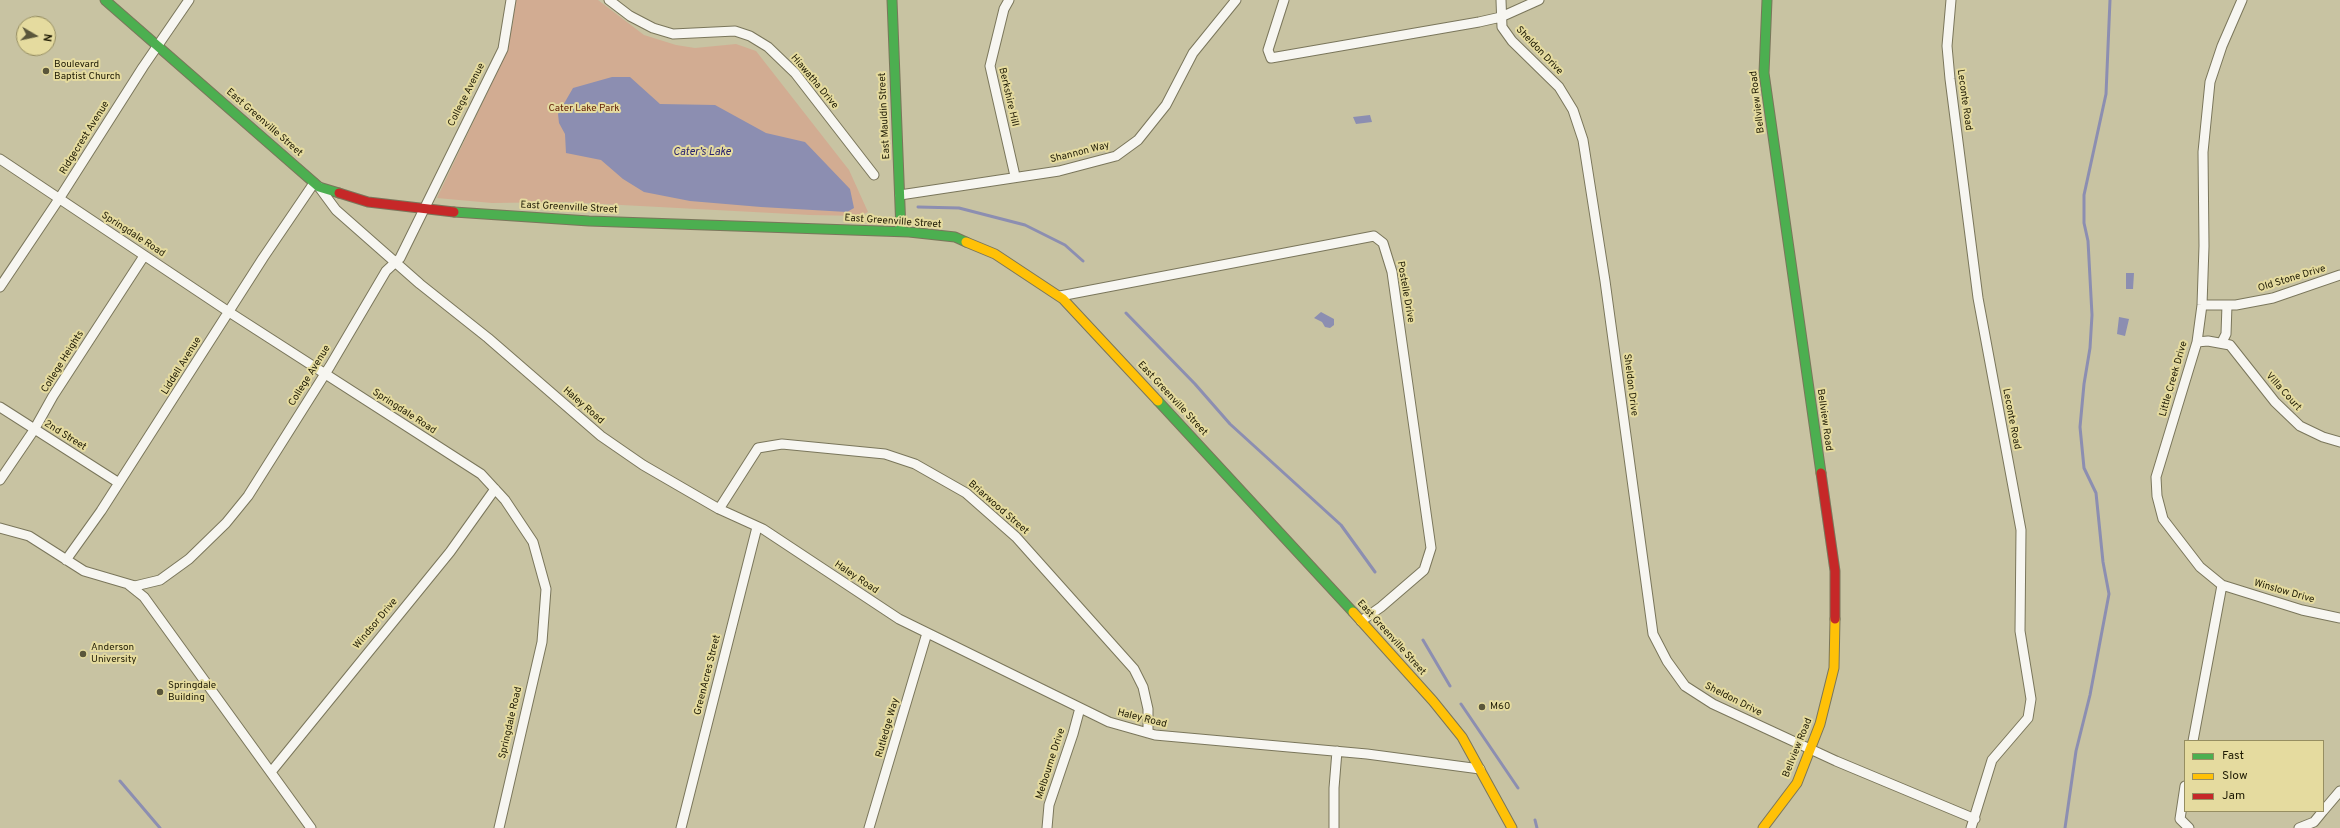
<!DOCTYPE html>
<meta charset="utf-8">
<style>
body{margin:0}
#map{position:relative;width:2340px;height:828px;overflow:hidden;background:#c8c3a2;font-family:Overpass,sans-serif}
canvas{display:block}
.legend{position:absolute;left:2184px;top:740px;width:140px;height:72px;box-sizing:border-box;background:#e5db9f;border:1px solid #968e61;margin:0;padding:5px 7px;list-style:none;font-size:12px;color:#1f1b04}
.legend li{display:flex;align-items:center;gap:8px;height:20px}
.legend b{width:20px;border:1px solid #968e61}
.north{position:absolute;left:16px;top:16px;width:40px;height:40px;box-sizing:border-box;background:#e5db9f;border:1px solid #968e61;border-radius:50%;rotate:99deg;font-size:11px;font-weight:700;line-height:16px;text-align:center;color:#1f1b04}
.north::after{content:'';display:block;margin:auto;width:14px;height:18px;background:#5a563b;clip-path:polygon(50% 0,100% 100%,50% 72%,0 100%)}
</style>
<div id="map">
<canvas width="2340" height="828"></canvas>
<ul class="legend">
<li><b style="height:5px;background:#4caf50"></b>Fast</li>
<li><b style="height:5px;background:#ffc107"></b>Slow</li>
<li><b style="height:5px;background:#c62828"></b>Jam</li>
</ul>
<div class="north">N</div>
</div>
<script>
const g = document.querySelector('canvas').getContext('2d');
g.lineJoin = 'round';
function paint(path, color) {
  g.fillStyle = color;
  g.fill(path, 'evenodd');
}
function toPath(rows) {
  const path = new Path2D();
  for (const r of rows) {
    path.moveTo(r[0], r[1]);
    for (let i = 2; i < r.length; i += 2) path.lineTo(r[i], r[i + 1]);
  }
  return path;
}
function stroke(path, color, width, dash) {
  g.strokeStyle = color;
  g.lineWidth = width;
  g.lineCap = dash ? 'butt' : 'round';
  g.setLineDash(dash || []);
  g.stroke(path);
}
function drawText(font, color, halo, rows, align = 'center') {
  g.font = font + ' Overpass,sans-serif';
  g.lineWidth = 4;
  g.setLineDash([]);
  g.textBaseline = 'middle';
  g.strokeStyle = halo;
  g.fillStyle = color;
  for (const [text, x, y, turn = 0] of rows) {
    g.save();
    g.translate(x, y);
    g.rotate((+turn || 0) * Math.PI / 180);
    g.textAlign = isNaN(turn) ? turn : align;
    if (halo) g.strokeText(text, 0, 0);
    g.fillText(text, 0, 0);
    g.restore();
  }
}
const green = toPath([
 [514,0,598,0,644,35,676,45,695,48,736,44,756,51,849,170,868,212,860,216,810,215,565,202,492,203,437,198,502,62,513,23]
]);
const water = toPath([
 [612,77,630,77,660,104,715,105,766,133,805,142,850,189,854,208,847,212,761,207,690,201,644,192,623,179,601,160,566,153,565,134,559,123,558,114,573,88],
 [1370,115,1372,122,1356,124,1353,117],
 [2126,273,2134,273,2133,289,2126,289],
 [1321,312,1334,319,1334,325,1330,328,1325,327,1322,322,1314,318],
 [2119,317,2129,319,2125,336,2117,334]
]);
const stream = toPath([
 [918,207,959,208,1025,225,1065,245,1083,261],
 [1126,313,1195,384,1230,424,1341,525,1375,572],
 [1423,640,1450,686],
 [1461,704,1518,788],
 [120,781,160,828],
 [1535,820,1537,828],
 [2065,828,2076,751,2090,695,2109,594,2103,562,2096,493,2084,468,2080,427,2084,384,2090,348,2092,315,2088,241,2084,223,2084,195,2106,94,2110,0]
]);
const street = toPath([
 [609,0,630,16,653,28,673,34,735,31,750,36,768,47,795,73,874,175],
 [1009,0,1004,9,990,66,1015,176],
 [1284,0,1268,50,1271,58,1479,22,1501,17,1539,0],
 [1501,0,1502,27,1512,41,1559,87,1573,110,1583,140,1605,281,1653,634,1667,661,1685,686,1713,704,1836,761,1975,819],
 [1951,0,1947,46,1950,79,1978,298,2021,530,2020,631,2031,699,2028,718,1992,760,1971,828],
 [0,159,229,312,481,474,505,500,533,542,546,589,542,642,499,828],
 [319,187,336,210,420,284,488,338,601,436,643,465,719,509,763,529,899,619,1109,722,1155,735,1367,754,1480,769],
 [900,195,1059,171,1116,156,1138,140,1166,105,1193,53,1236,0],
 [0,287,59,199,143,67,189,0],
 [1060,296,1374,236,1383,243,1392,272,1431,548,1424,570,1381,607,1361,621],
 [2202,305,2236,305,2273,298,2340,275],
 [2197,342,2208,341,2230,345,2275,402,2300,426,2323,437,2340,442],
 [2222,342,2226,334,2227,305],
 [0,407,119,483],
 [0,480,34,430,53,396,144,256],
 [719,509,758,448,782,444,885,454,915,464,966,493,1016,537,1134,669,1143,687,1148,709,1148,733],
 [0,528,29,536,84,571,135,586,160,580,189,559,226,523,248,496,330,366,386,271,400,258,503,49,511,0],
 [66,560,101,511,263,258,314,183],
 [129,585,144,597,311,828],
 [2222,585,2302,610,2340,618],
 [2193,741,2222,585,2200,567,2163,519,2157,496,2156,477,2197,342,2202,305,2204,246,2203,152,2210,82,2222,46,2242,0],
 [271,772,450,552,495,489],
 [2185,786,2180,819,2189,828],
 [2323,811,2340,791],
 [681,828,757,527],
 [869,828,927,633],
 [1047,828,1049,805,1073,734,1080,708],
 [1334,828,1334,788,1337,751],
 [2299,828,2314,822,2323,811]
]);
const fast = toPath([
 [105,0,319,187,339,193],
 [892,0,901,231],
 [1767,0,1764,73,1821,473],
 [454,212,589,221,909,232,955,237,966,242],
 [1158,401,1353,612]
]);
const slow = toPath([
 [966,242,995,254,1063,299,1158,401],
 [1353,612,1433,701,1462,737,1512,828],
 [1763,828,1797,783,1820,724,1834,668,1835,619]
]);
const jam = toPath([
 [339,193,368,202,454,212],
 [1821,473,1835,571,1835,619]
]);
const markers = [
 [46,71,4,"#5a563b"],
 [83,654,4,"#5a563b"],
 [160,692,4,"#5a563b"],
 [1482,707,4,"#5a563b"]
];
const streetNames = [
 ["Sheldon Drive",1539,51,46],
 ["Hiawatha Drive",814,82,50],
 ["College Avenue",467,95,-63],
 ["Berkshire Hill",1008,97,77],
 ["Leconte Road",1964,100,82],
 ["Bellview Road",1758,102,-97],
 ["East Mauldin Street",885,116,-93],
 ["East Greenville Street",264,123,41],
 ["Ridgecrest Avenue",85,138,-58],
 ["Shannon Way",1080,153,-14],
 ["East Greenville Street",569,208,3],
 ["East Greenville Street",893,222,4],
 ["Springdale Road",133,235,33],
 ["Old Stone Drive",2292,279,-17],
 ["Postelle Drive",1405,292,80],
 ["College Heights",63,362,-58],
 ["Liddell Avenue",182,366,-58],
 ["College Avenue",310,376,-58],
 ["Little Creek Drive",2174,379,-74],
 ["Sheldon Drive",1630,385,83],
 ["Villa Court",2283,392,48],
 ["East Greenville Street",1172,399,47],
 ["Haley Road",583,406,41],
 ["Springdale Road",404,412,33],
 ["Leconte Road",2011,419,79],
 ["Bellview Road",1824,420,82],
 ["2nd Street",65,436,32],
 ["Briarwood Street",998,508,41],
 ["Haley Road",856,578,34],
 ["Winslow Drive",2284,592,16],
 ["Windsor Drive",376,624,-50],
 ["East Greenville Street",1391,638,48],
 ["GreenAcres Street",708,675,-76],
 ["Sheldon Drive",1733,700,27],
 ["Haley Road",1142,719,14],
 ["Springdale Road",511,723,-77],
 ["Rutledge Way",888,728,-74],
 ["Bellview Road",1798,748,-68],
 ["Melbourne Drive",1051,764,-72]
];
const poiNames = [
 ["Boulevard",54,65],
 ["Baptist Church",54,77],
 ["Anderson",91,648],
 ["University",91,660],
 ["Springdale",168,686],
 ["Building",168,698],
 ["M60",1490,707]
];
const parkNames = [
 ["Cater Lake Park",584,109]
];
const waterNames = [
 ["Cater’s Lake",702,153]
];
paint(green, '#d2ac92');
paint(water, '#8c8eb1');
stroke(stream, '#8c8eb1', 3);
stroke(street, '#7a765b', 11);
stroke(fast, '#7a765b', 11);
stroke(slow, '#7a765b', 11);
stroke(jam, '#7a765b', 11);
stroke(street, '#f7f6f1', 9);
stroke(fast, '#4caf50', 9);
stroke(slow, '#ffc107', 9);
stroke(jam, '#c62828', 9);
for (const [x, y, r, color] of markers) {
  const dot = new Path2D();
  dot.arc(x, y, r, 0, 2 * Math.PI);
  g.fillStyle = color;
  g.fill(dot);
  stroke(dot, '#e5db9f', 1.5);
}
drawText('10px', '#1f1b04', '#e5db9f', streetNames);
drawText('10px', '#1f1b04', '#e5db9f', poiNames, 'left');
drawText('10px', '#611f05', '#e5db9f', parkNames);
drawText('italic 11px', '#28226f', '#e5db9f', waterNames);
</script>
